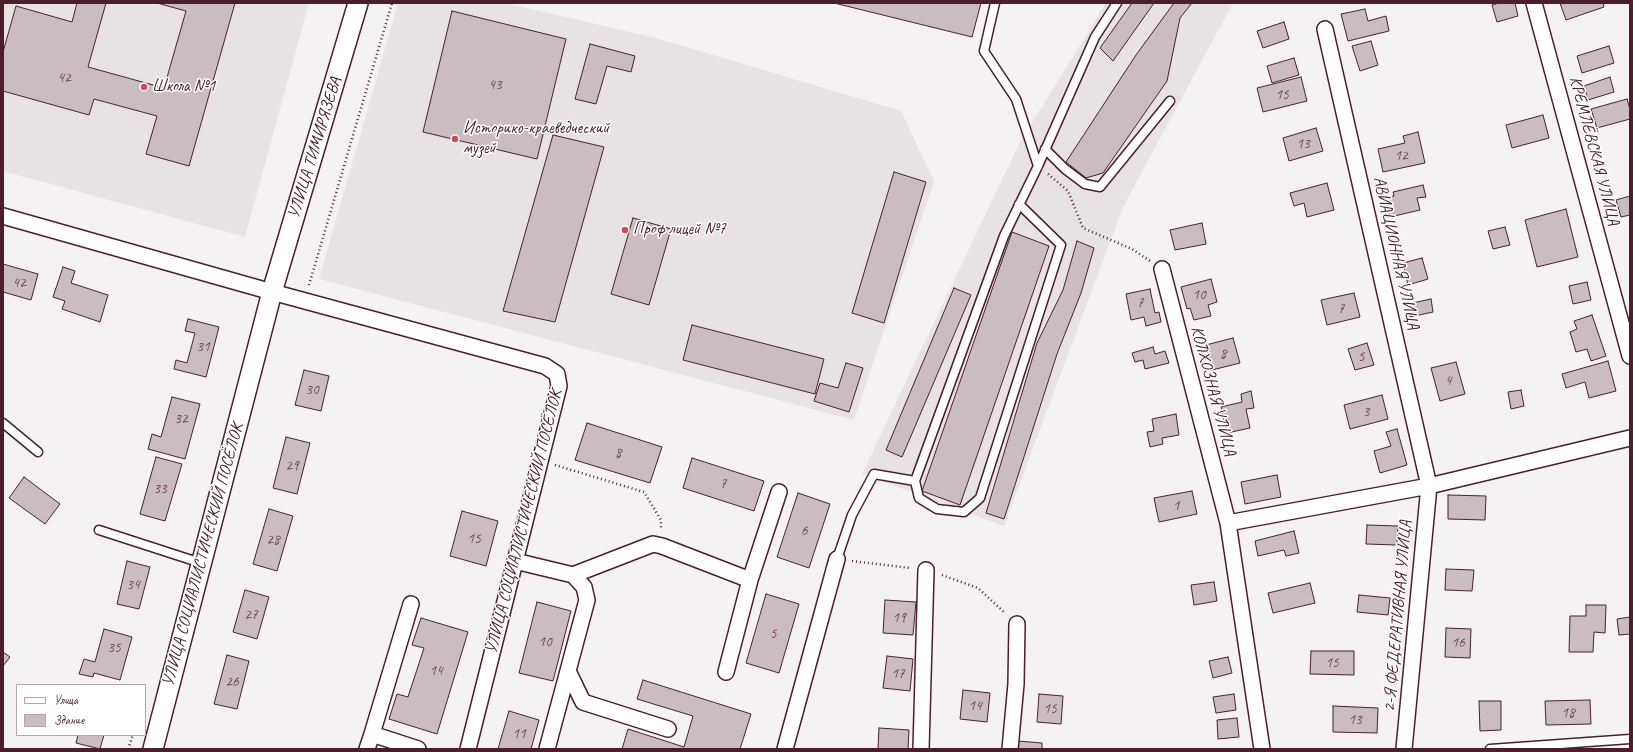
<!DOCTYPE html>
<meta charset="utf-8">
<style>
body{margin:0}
#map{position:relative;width:1633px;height:752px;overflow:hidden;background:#f4f2f2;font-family:Caveat,sans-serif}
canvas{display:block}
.frame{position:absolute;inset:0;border:4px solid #4a1f2b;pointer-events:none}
.legend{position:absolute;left:16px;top:684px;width:130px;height:52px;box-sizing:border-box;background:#fff;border:1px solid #b7a5aa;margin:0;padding:5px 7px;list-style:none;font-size:12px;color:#4a1f2b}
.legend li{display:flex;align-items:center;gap:8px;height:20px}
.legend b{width:20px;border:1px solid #b7a5aa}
</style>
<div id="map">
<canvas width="1633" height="752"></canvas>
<div class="frame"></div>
<ul class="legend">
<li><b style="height:5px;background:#fff"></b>Улица</li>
<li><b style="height:11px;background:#cabdc1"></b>Здание</li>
</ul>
</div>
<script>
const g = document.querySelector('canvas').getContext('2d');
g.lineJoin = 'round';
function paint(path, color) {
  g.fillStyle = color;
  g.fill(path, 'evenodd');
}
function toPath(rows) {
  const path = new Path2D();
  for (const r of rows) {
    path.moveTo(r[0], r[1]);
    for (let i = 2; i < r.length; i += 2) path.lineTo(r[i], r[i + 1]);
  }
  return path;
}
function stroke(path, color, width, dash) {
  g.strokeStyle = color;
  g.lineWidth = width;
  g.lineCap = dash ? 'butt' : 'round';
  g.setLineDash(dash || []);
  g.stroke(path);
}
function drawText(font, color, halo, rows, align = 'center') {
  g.font = font + ' Caveat,sans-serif';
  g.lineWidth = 3;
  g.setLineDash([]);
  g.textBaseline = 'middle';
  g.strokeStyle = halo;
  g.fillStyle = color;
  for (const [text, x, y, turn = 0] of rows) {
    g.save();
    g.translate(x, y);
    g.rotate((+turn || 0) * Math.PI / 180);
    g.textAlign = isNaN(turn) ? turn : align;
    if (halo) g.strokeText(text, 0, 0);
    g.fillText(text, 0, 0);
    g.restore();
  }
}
const built = toPath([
 [3,3,309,3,245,237,3,171],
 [398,3,505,3,656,38,901,111,934,181,854,420,319,279],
 [1106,3,1233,3,1123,207,1004,526,862,474,1019,144]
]);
const building = toPath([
 [77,3,106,3,88,67,164,88,186,11,157,3,235,3,189,166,146,154,157,116,94,99,89,115,3,91,3,52,16,6,72,22,77,3],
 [834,3,981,3,972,37,834,3],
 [1132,3,1154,3,1113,61,1100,48,1132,3],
 [1174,3,1192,3,1180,18,1167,81,1103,173,1086,178,1066,162,1136,55,1174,3],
 [1499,3,1515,3,1518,16,1497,22,1492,5,1499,3],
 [1560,3,1603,3,1604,7,1566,20,1560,3],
 [1365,9,1368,21,1386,16,1389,31,1348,41,1341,14,1365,9],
 [452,11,566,39,537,159,423,132,452,11],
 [1284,22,1289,39,1263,48,1257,31,1284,22],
 [1371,41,1378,65,1360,71,1352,46,1371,41],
 [590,44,635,56,631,72,607,66,596,104,575,99,590,44],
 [1609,46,1614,63,1582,73,1577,56,1609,46],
 [1294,58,1299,75,1272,83,1267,66,1294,58],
 [1301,77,1307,101,1263,112,1257,88,1301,77],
 [1610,77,1614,92,1588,100,1584,86,1610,77],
 [1627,99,1630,109,1630,119,1597,128,1591,109,1627,99],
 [1543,115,1549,138,1512,148,1506,125,1543,115],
 [1316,128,1323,151,1289,161,1283,138,1316,128],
 [1418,132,1425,163,1383,172,1378,149,1405,143,1403,136,1418,132],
 [553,135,604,147,555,322,503,311,553,135],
 [894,172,926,182,884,323,852,313,894,172],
 [1327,183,1334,210,1307,217,1304,203,1294,206,1290,193,1327,183],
 [1423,185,1426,197,1417,198,1420,210,1390,217,1386,198,1394,196,1393,192,1423,185],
 [1630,196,1630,215,1621,217,1616,200,1630,196],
 [1566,209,1578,257,1537,267,1525,220,1566,209],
 [633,218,671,229,649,305,611,294,633,218],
 [1202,223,1206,244,1175,250,1170,230,1202,223],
 [1505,227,1510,245,1493,249,1488,231,1505,227],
 [1012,232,1049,246,960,505,922,491,1012,232],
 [1077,241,1094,248,1081,293,1057,354,1004,519,986,513,1037,343,1063,290,1077,241],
 [1422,258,1428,279,1408,285,1403,263,1422,258],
 [3,264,38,274,31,300,3,292,3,264],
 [63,267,75,271,71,283,108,295,100,322,62,309,65,301,53,297,63,267],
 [1211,279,1217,302,1208,305,1211,316,1194,320,1190,308,1187,309,1181,287,1211,279],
 [1587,282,1591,300,1573,304,1569,286,1587,282],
 [954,288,971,295,902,457,886,450,954,288],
 [1150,289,1155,313,1159,312,1161,322,1146,326,1144,317,1131,320,1126,294,1150,289],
 [1354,293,1360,317,1327,325,1321,300,1354,293],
 [1431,299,1433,312,1410,317,1408,304,1431,299],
 [1592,315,1606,356,1591,361,1587,349,1576,352,1570,332,1577,329,1574,321,1592,315],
 [188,319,219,327,206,377,174,369,176,360,187,363,195,333,185,331,188,319],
 [692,325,824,359,815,394,683,360,692,325],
 [1233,338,1240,363,1212,370,1206,345,1233,338],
 [1367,343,1374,365,1355,370,1348,349,1367,343],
 [1153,347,1155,354,1165,351,1169,363,1145,369,1143,360,1135,362,1132,353,1153,347],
 [1608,361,1616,391,1589,398,1585,382,1566,388,1562,374,1608,361],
 [1456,362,1465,394,1440,401,1431,368,1456,362],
 [846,363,863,368,849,412,814,401,820,383,838,388,846,363],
 [304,370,329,376,321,411,295,405,304,370],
 [1521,390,1524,406,1511,409,1508,392,1521,390],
 [1251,391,1254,408,1246,409,1250,428,1227,433,1221,407,1242,402,1241,394,1251,391],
 [1382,395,1388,419,1350,429,1344,405,1382,395],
 [172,397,200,404,185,459,148,449,152,434,161,437,172,397],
 [1176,414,1179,435,1162,438,1163,444,1150,447,1147,432,1154,431,1152,419,1176,414],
 [587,423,662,447,650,483,575,460,587,423],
 [1397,429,1407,465,1380,473,1374,451,1391,446,1386,432,1397,429],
 [286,437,310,443,297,494,273,488,286,437],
 [156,457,182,464,165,521,140,514,156,457],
 [692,458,764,481,754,511,683,488,692,458],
 [1277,475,1281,497,1245,504,1241,482,1277,475],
 [24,477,60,504,45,524,9,498,24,477],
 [1192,491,1197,514,1159,522,1154,498,1192,491],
 [798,493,830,504,809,568,777,557,798,493],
 [1448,495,1486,496,1485,520,1448,519,1448,495],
 [269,509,293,516,277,571,253,564,269,509],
 [462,511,498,521,486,566,450,556,462,511],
 [1367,525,1398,526,1397,545,1366,544,1367,525],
 [1294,531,1299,553,1286,556,1284,550,1258,556,1255,541,1294,531],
 [127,561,150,567,139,609,117,604,127,561],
 [1446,569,1474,570,1472,591,1445,590,1446,569],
 [1214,582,1217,601,1194,605,1191,585,1214,582],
 [1310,583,1315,603,1273,613,1268,593,1310,583],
 [245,590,269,597,257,639,233,632,245,590],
 [766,594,799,604,779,673,746,663,766,594],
 [1359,595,1390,598,1388,615,1357,612,1359,595],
 [885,600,916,602,913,635,883,633,885,600],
 [537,602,571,611,553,681,519,673,537,602],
 [1586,605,1606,605,1605,633,1594,632,1593,652,1569,652,1570,616,1586,616,1586,605],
 [1630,617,1630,634,1619,635,1617,619,1630,617],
 [421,618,468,632,437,734,389,719,397,694,408,697,424,648,412,645,421,618],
 [1446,628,1471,629,1470,658,1445,657,1446,628],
 [104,629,132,637,120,680,94,673,93,677,79,674,84,659,95,662,104,629],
 [1311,651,1354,651,1354,675,1310,674,1311,651],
 [3,652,10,657,3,666,3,652],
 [227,655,249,661,237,709,214,704,227,655],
 [887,656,913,659,910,691,883,688,887,656],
 [1228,657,1232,673,1213,678,1209,661,1228,657],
 [643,680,751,714,740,749,622,749,628,729,684,747,693,716,637,699,643,680],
 [963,690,990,693,987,722,960,719,963,690],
 [1039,694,1063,696,1061,724,1037,722,1039,694],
 [1234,694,1236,710,1216,713,1213,697,1234,694],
 [1590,700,1591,724,1546,725,1545,701,1590,700],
 [1479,701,1501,701,1501,730,1480,731,1479,701],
 [1333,706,1378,708,1377,733,1333,732,1333,706],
 [509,711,539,720,531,749,498,749,509,711],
 [1237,718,1239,737,1218,739,1217,720,1237,718],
 [879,728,909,730,908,749,878,749,879,728],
 [78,735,104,735,100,749,76,743,78,735],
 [1018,741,1042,743,1042,749,1017,749,1018,741]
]);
const path = toPath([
 [1048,174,1068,191,1083,228,1132,249,1150,261],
 [309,285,392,3],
 [555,465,644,492,661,520,661,529],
 [852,561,910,568],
 [942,575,978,588,1005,613],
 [128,749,133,735]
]);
const service = toPath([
 [995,3,984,51,1016,99,1038,166],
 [1045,149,1065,169,1085,184,1100,187,1170,101],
 [3,423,38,452],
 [915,481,919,498,937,509,964,512,980,498,1061,245,1019,204],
 [99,530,201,563],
 [837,559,852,515,874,474,915,481,1004,236,1038,166,1095,37,1117,3],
 [1490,749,1630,739]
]);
const minor = toPath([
 [1534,3,1630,356],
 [1325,29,1429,486,1404,749],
 [3,216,272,292,545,366,557,374,559,386,468,749],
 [1162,269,1228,523,1262,749],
 [1228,523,1429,486,1630,438],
 [515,561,573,575,584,587,587,600,547,749],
 [573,575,653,544,662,546,750,580,726,672],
 [750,580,779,492],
 [411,604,372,734,418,749],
 [568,671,583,702,668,729],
 [367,749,372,734],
 [785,749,837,559],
 [921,749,926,570],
 [1010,749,1016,684,1017,624]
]);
const tertiary = toPath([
 [153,749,272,292,358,3]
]);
const markers = [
 [144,87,4,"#d1495b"],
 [455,139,4,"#d1495b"],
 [625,230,4,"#d1495b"]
];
const numberNames = [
 ["42",64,78],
 ["43",495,85],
 ["15",1282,95],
 ["13",1303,144],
 ["12",1401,156],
 ["42",19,283],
 ["10",1199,295],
 ["7",1140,303],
 ["7",1341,309],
 ["31",203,347],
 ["8",1223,354],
 ["5",1361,357],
 ["4",1448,381],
 ["30",312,390],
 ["3",1366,412],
 ["32",181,419],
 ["8",618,453],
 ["29",292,466],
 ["7",723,484],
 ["33",160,489],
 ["1",1176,506],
 ["6",804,531],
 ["15",474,539],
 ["28",273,540],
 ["34",133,585],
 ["27",251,615],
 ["19",899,618],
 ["5",773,634],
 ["10",545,642],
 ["16",1458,643],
 ["35",114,648],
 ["15",1332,663],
 ["14",436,671],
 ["17",898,674],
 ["26",232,682],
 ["14",975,706],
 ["15",1050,709],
 ["18",1568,713],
 ["13",1355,720],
 ["11",519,734]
];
const poiNames = [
 ["Школа №1",152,87],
 ["Историко-краеведческий",463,129],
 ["музей",463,149],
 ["Проф лицей №7",633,230]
];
const streetNames = [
 ["УЛИЦА ТИМИРЯЗЕВА",315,148,-73],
 ["КРЕМЛЁВСКАЯ УЛИЦА",1594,151,75],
 ["АВИАЦИОННАЯ УЛИЦА",1396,253,77],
 ["КОЛХОЗНАЯ УЛИЦА",1213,391,75],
 ["УЛИЦА СОЦИАЛИСТИЧЕСКИЙ ПОСЁЛОК",524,522,-76],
 ["УЛИЦА СОЦИАЛИСТИЧЕСКИЙ ПОСЁЛОК",203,555,-75],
 ["2-Я ФЕДЕРАТИВНАЯ УЛИЦА",1398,616,-85]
];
paint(built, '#e7e2e3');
paint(building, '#cabdc1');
stroke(building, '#4a1f2b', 1);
stroke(service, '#4a1f2b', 11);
stroke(minor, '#4a1f2b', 18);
stroke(tertiary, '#4a1f2b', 22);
stroke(path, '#4a1f2b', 2.5, [1, 3]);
stroke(service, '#fff', 8);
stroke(minor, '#fff', 15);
stroke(tertiary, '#fff', 19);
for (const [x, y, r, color] of markers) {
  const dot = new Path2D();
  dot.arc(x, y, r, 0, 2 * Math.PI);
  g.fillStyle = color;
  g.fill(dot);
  stroke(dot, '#fff', 1.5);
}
drawText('15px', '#6a4650', null, numberNames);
drawText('17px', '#4a1f2b', '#fff', poiNames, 'left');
drawText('17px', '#4a1f2b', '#fff', streetNames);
</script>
